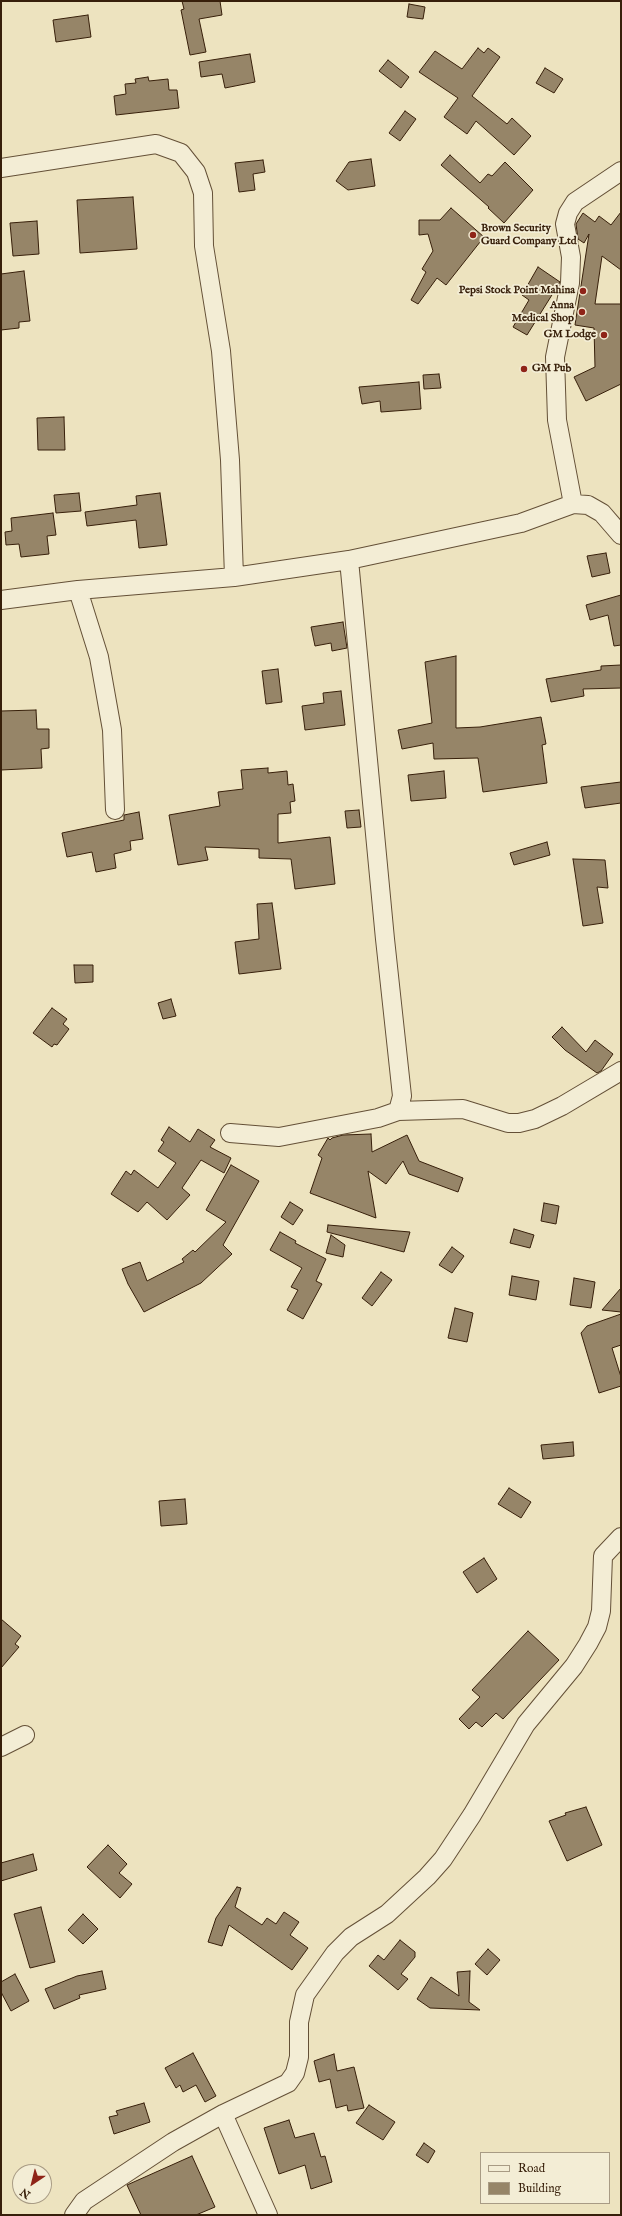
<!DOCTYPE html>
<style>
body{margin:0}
#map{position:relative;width:622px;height:2216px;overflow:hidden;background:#ede3bf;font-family:"IM FELL English",serif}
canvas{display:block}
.frame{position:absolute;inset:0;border:2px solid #371f0a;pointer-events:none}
.legend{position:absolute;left:480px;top:2152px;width:130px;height:52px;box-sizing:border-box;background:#f3edd5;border:1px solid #a89b84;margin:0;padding:5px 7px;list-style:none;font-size:12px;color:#371f0a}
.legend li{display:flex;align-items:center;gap:8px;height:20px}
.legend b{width:20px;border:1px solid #a89b84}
.north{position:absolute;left:12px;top:2164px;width:40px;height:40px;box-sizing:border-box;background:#f3edd5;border:1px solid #a89b84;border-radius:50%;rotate:215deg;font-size:11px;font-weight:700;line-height:16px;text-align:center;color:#371f0a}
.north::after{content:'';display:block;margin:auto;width:14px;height:18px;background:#8f2418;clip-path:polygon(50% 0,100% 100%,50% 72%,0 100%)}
</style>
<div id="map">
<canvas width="622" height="2216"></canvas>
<div class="frame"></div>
<ul class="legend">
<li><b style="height:5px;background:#f3edd5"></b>Road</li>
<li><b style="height:11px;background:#968568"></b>Building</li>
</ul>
<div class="north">N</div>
</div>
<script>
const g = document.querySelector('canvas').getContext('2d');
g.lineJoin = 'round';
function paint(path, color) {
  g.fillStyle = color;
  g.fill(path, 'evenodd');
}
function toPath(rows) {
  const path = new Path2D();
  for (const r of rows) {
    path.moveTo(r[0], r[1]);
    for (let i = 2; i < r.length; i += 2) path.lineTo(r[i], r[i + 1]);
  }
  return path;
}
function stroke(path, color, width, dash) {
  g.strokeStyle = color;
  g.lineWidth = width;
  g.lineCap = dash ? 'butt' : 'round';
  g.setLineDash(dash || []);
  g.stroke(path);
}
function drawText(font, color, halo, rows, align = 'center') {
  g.font = font + ' "IM FELL English",serif';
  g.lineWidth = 3.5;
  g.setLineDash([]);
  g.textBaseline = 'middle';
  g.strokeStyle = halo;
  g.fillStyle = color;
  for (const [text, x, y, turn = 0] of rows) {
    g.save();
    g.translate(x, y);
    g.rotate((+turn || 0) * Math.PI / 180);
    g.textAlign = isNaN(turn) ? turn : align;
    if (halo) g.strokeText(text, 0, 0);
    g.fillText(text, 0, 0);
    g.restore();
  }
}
const building = toPath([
 [182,1,220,1,222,15,199,19,206,52,190,55,181,10,184,9,182,1],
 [409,4,425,7,423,19,407,17,409,4],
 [88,15,91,37,56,42,53,20,88,15],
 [478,48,484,53,488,48,500,57,472,96,507,124,512,118,531,136,514,155,476,121,467,134,444,117,458,98,419,72,435,51,462,69,478,48],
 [250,54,255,82,225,88,222,74,201,77,199,62,250,54],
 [388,60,409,77,401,88,379,71,388,60],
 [545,68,563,79,554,93,536,83,545,68],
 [148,77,149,81,168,79,169,90,177,90,179,108,116,115,114,96,126,94,125,84,136,83,135,79,148,77],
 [405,111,416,119,400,141,389,133,405,111],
 [450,155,480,183,488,174,492,176,505,162,533,190,504,223,488,208,489,207,441,165,450,155],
 [371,159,375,186,348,190,336,181,349,162,371,159],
 [263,160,265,172,253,174,255,190,239,192,235,163,263,160],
 [133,197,137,249,80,253,77,200,133,197],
 [451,208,484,237,446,285,437,278,418,304,411,300,426,272,422,269,433,251,428,234,419,235,419,220,440,220,451,208],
 [621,212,621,270,602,256,595,304,621,304,621,384,586,401,574,377,595,367,594,328,575,325,589,234,584,243,578,239,576,224,583,213,595,222,599,216,611,225,621,212],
 [37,221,39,254,13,256,10,223,37,221],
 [538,267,560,282,527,335,513,327,529,300,522,295,538,267],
 [24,271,30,321,19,322,19,328,1,330,1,274,24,271],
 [439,374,441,388,424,389,423,375,439,374],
 [419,382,421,409,381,412,380,401,362,404,359,387,419,382],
 [64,417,65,450,38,450,37,418,64,417],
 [79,493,81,511,56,513,54,495,79,493],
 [160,493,167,545,139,548,136,520,87,526,85,512,137,505,136,496,160,493],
 [53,513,56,535,47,536,49,554,21,557,19,544,6,545,5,532,12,531,11,518,53,513],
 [606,553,610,573,592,577,587,556,606,553],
 [621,595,621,645,614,646,608,615,590,620,586,605,621,595],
 [343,622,347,648,332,651,331,643,315,646,311,627,343,622],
 [456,656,456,728,480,727,541,717,546,744,542,745,547,783,483,792,478,758,434,759,433,743,402,749,398,730,432,723,425,662,456,656],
 [621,665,621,688,583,689,584,696,551,702,546,679,601,670,601,666,621,665],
 [278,669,282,702,266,704,262,671,278,669],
 [341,691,345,725,305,730,302,706,324,703,323,693,341,691],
 [36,710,37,729,49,729,49,748,41,749,42,768,1,770,1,711,36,710],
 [268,768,268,773,287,771,288,785,293,784,295,801,290,802,291,813,278,814,278,843,330,837,335,884,295,889,291,859,259,858,259,849,205,847,208,860,178,865,169,815,220,806,218,792,243,789,241,770,268,768],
 [444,771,446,798,411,801,408,775,444,771],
 [621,782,621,803,585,808,581,787,621,782],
 [359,810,361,827,347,828,345,811,359,810],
 [139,812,143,839,130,841,131,850,114,854,116,868,96,872,92,852,67,857,62,833,124,820,124,815,139,812],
 [547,842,550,855,514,865,510,853,547,842],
 [573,859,605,860,608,888,597,887,603,923,583,926,573,859],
 [272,903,281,969,239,974,235,942,259,939,257,904,272,903],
 [74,965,93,965,93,982,75,983,74,965],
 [171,999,176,1016,163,1019,158,1003,171,999],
 [52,1008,67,1019,63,1024,69,1029,57,1045,54,1044,52,1047,33,1033,52,1008],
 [562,1027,586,1052,595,1040,613,1054,601,1071,597,1073,565,1050,552,1037,562,1027],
 [169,1127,190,1142,198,1129,215,1140,210,1147,231,1158,224,1173,201,1160,182,1188,190,1195,167,1220,147,1202,138,1212,111,1194,126,1171,131,1175,134,1170,158,1188,176,1163,158,1151,164,1142,161,1140,169,1127],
 [371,1134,372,1152,407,1135,419,1161,463,1178,458,1192,409,1174,403,1161,386,1184,368,1171,376,1218,310,1193,322,1158,318,1155,328,1138,330,1140,332,1138,343,1135,371,1134],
 [231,1165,259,1181,223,1245,232,1254,201,1283,144,1312,128,1284,122,1269,140,1262,147,1281,184,1262,182,1259,193,1250,195,1252,226,1222,206,1210,231,1165],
 [290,1202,303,1210,293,1225,281,1217,290,1202],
 [544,1203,559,1206,556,1224,541,1221,544,1203],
 [328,1225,410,1232,404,1252,327,1232,328,1225],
 [514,1229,534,1235,530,1248,510,1243,514,1229],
 [280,1232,296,1241,295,1243,326,1259,316,1281,322,1284,303,1319,287,1310,298,1290,291,1287,302,1268,270,1250,280,1232],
 [331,1235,345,1245,343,1257,326,1253,331,1235],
 [452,1247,464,1256,452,1273,439,1265,452,1247],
 [381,1272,392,1280,372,1306,362,1298,381,1272],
 [512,1276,539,1281,536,1300,509,1295,512,1276],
 [574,1278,595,1282,591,1308,570,1305,574,1278],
 [621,1288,621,1312,602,1310,621,1288],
 [455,1308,473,1313,467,1342,448,1338,455,1308],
 [621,1314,621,1345,612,1348,621,1377,621,1386,599,1393,581,1333,587,1326,621,1314],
 [573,1442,574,1456,543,1459,541,1445,573,1442],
 [509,1488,531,1502,521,1518,498,1504,509,1488],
 [185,1499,187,1524,161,1526,159,1501,185,1499],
 [484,1558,497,1579,477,1593,463,1572,484,1558],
 [1,1619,21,1636,15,1644,19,1647,1,1668,1,1619],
 [528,1631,559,1660,503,1719,496,1713,482,1727,476,1722,469,1729,459,1719,480,1697,472,1690,528,1631],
 [586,1807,602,1845,567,1861,549,1821,566,1815,565,1813,586,1807],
 [108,1845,127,1864,119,1873,132,1884,120,1898,87,1867,108,1845],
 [33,1854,37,1870,1,1881,1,1863,33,1854],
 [237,1887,241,1888,235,1907,262,1925,267,1918,276,1924,284,1912,299,1922,290,1935,308,1948,292,1970,229,1925,222,1946,208,1942,216,1918,237,1887],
 [41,1907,55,1962,30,1968,14,1914,41,1907],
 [83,1914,98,1929,83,1944,68,1930,83,1914],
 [400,1940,415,1952,415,1957,401,1974,408,1979,398,1990,369,1966,378,1955,384,1960,400,1940],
 [488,1949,500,1960,487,1975,475,1964,488,1949],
 [102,1971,106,1989,79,1995,80,1998,54,2009,45,1989,77,1976,102,1971],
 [470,1971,469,2002,480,2010,430,2008,417,1999,431,1977,459,1996,457,1972,470,1971],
 [15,1974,29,2001,11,2011,1,1992,1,1982,15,1974],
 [193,2053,216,2096,205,2102,196,2085,183,2092,180,2085,176,2088,165,2068,193,2053],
 [334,2054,337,2071,354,2067,364,2108,348,2111,347,2105,336,2108,330,2079,319,2082,314,2061,334,2054],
 [144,2103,150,2122,114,2134,109,2117,118,2115,116,2111,144,2103],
 [369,2105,395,2122,383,2140,356,2123,369,2105],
 [289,2120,295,2138,314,2133,321,2157,325,2156,332,2182,311,2189,305,2165,279,2174,264,2128,289,2120],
 [424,2143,435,2151,428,2163,416,2155,424,2143],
 [192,2156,215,2207,196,2215,141,2215,127,2185,192,2156]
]);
const street = toPath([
 [1,168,156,144,181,153,196,172,203,193,204,246,221,351,230,460,234,577],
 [573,504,557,420,555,357,570,283,571,257,565,224,568,213,575,202,621,171],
 [78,590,99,657,112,730,115,810],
 [1,600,78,590,234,577,349,560,521,523,573,504,588,505,602,513,621,535],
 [398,1111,463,1109,508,1123,519,1123,535,1119,562,1106,621,1071],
 [230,1133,279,1137,378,1118,398,1111,402,1096,385,939,349,560],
 [1,1747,25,1735],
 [223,2114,268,2215],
 [74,2215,84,2201,173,2142,223,2114,288,2083,295,2073,299,2057,299,2022,305,1995,335,1953,351,1937,387,1914,427,1877,443,1859,472,1815,526,1724,574,1666,588,1644,597,1627,601,1611,603,1556,621,1537]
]);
const markers = [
 [473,235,4,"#8f2418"],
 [583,291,4,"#8f2418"],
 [582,312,4,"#8f2418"],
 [604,335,4,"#8f2418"],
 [524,369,4,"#8f2418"]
];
const poiNames = [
 ["Brown Security",481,229,"left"],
 ["Guard Company Ltd",481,242,"left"],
 ["Pepsi Stock Point Mahina",575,291],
 ["Anna",574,306],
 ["Medical Shop",574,319],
 ["GM Lodge",596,335],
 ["GM Pub",532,369,"left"]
];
paint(building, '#968568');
stroke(building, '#371f0a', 1);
stroke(street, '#645037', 20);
stroke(street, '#f3edd5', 18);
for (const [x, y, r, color] of markers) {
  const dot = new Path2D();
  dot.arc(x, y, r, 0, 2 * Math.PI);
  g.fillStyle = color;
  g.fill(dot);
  stroke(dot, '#f3edd5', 1.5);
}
drawText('bold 11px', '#371f0a', '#f3edd5', poiNames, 'right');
</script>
